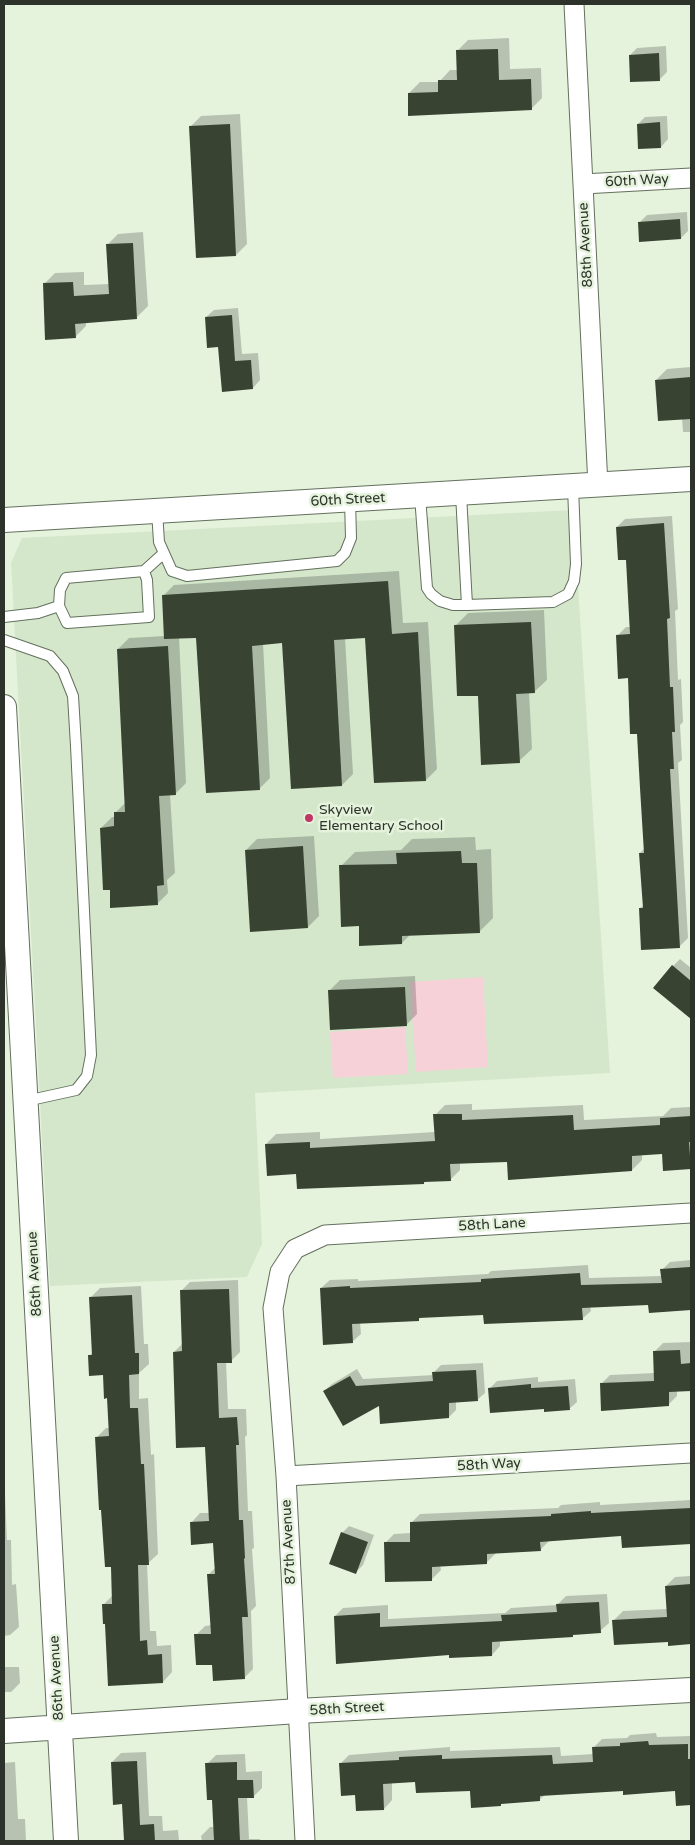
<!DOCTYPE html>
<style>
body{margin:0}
#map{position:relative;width:695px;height:1845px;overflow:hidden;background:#e5f3dd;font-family:"Varela Round",sans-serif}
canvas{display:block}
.frame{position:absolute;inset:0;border:5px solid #2d332a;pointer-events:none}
</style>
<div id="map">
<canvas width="695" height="1845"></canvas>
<div class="frame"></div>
</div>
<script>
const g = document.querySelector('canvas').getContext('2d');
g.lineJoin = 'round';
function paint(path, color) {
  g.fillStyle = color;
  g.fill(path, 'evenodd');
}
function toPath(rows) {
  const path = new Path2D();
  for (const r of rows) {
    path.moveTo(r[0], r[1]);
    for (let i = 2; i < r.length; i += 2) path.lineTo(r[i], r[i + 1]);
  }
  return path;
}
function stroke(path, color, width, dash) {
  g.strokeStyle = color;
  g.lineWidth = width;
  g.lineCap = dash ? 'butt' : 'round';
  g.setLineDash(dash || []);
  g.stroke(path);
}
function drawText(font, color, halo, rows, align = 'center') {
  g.font = font + ' "Varela Round",sans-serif';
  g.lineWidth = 5;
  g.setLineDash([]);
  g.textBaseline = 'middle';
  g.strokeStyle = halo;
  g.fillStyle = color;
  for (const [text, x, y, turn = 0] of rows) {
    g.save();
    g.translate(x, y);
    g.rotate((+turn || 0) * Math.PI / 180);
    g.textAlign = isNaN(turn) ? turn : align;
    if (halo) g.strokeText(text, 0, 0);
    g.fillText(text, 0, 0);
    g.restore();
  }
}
const built = toPath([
 [573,510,610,1073,255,1093,262,1244,247,1277,50,1286,11,563,22,538]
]);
const green = toPath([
 [483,977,488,1067,416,1072,410,982],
 [405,1027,408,1074,333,1078,330,1032]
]);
const shadow = toPath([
 [509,38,510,69,541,68,542,98,531,109,409,93,420,82,439,82,450,70,458,70,457,51,468,40],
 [666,46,667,72,660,79,630,55,637,48],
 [240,114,247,244,236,255,190,127,201,116],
 [667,116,668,139,661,147,638,124,645,117],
 [687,212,688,231,681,238,639,223,647,215],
 [143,232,148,306,137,317,86,322,86,326,75,337,44,284,55,273,84,272,84,285,110,284,107,245,118,234],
 [238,308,242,354,258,353,260,380,253,388,219,346,206,317,214,310],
 [691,367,691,432,683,432,682,418,656,380,667,369],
 [672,516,678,609,675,611,678,680,681,679,683,722,680,725,682,760,678,763,688,938,680,946,640,908,644,905,640,853,645,848,638,732,629,677,618,635,626,627,631,627,627,558,617,527,625,519],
 [399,571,403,623,428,622,437,769,426,780,366,637,345,638,353,774,342,785,283,642,263,643,270,778,259,789,198,636,179,637,186,783,175,794,170,794,175,873,167,880,168,893,157,904,111,888,101,828,112,817,115,817,115,813,126,802,118,649,129,638,165,636,163,596,174,585],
 [544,610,547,680,534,692,529,692,532,749,519,761,456,625,468,613],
 [314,836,319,916,308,927,246,850,257,839],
 [475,837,476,850,491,849,493,918,479,932,410,935,402,943,341,866,355,852,401,850,412,839],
 [680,959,691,968,691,1015,690,1016,673,966],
 [415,976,417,1014,406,1025,329,991,340,980],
 [472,1104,472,1110,583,1105,584,1120,663,1116,671,1108,691,1107,691,1167,663,1153,642,1154,642,1160,632,1170,508,1161,460,1163,460,1170,450,1180,426,1181,424,1183,297,1173,266,1144,276,1134,320,1132,320,1139,435,1132,435,1115,445,1105],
 [691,1260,691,1309,650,1312,649,1304,590,1306,591,1311,582,1319,484,1314,421,1317,418,1320,360,1322,361,1334,352,1342,321,1288,330,1280,358,1279,358,1281,488,1274,491,1271,588,1265,589,1278,662,1276,662,1270,670,1262],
 [238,1280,240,1352,231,1361,226,1362,228,1409,246,1409,247,1435,245,1437,248,1511,252,1511,254,1548,252,1549,256,1606,251,1611,253,1669,244,1678,213,1664,196,1635,205,1626,212,1625,208,1575,216,1567,214,1542,191,1523,200,1513,210,1513,206,1445,174,1352,183,1343,181,1291,190,1282],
 [141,1286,144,1344,148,1344,149,1364,139,1373,139,1399,148,1398,151,1455,154,1454,158,1554,147,1564,150,1631,156,1631,157,1646,171,1645,172,1672,163,1682,106,1622,103,1605,113,1595,112,1566,96,1438,106,1428,110,1428,108,1397,104,1374,89,1356,93,1352,91,1297,100,1288],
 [691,1342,691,1390,677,1390,677,1396,669,1404,601,1384,610,1375,655,1373,654,1352,663,1343],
 [483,1363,485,1393,477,1400,456,1401,456,1410,449,1417,380,1404,324,1391,332,1384,357,1369,363,1379,434,1375,434,1372,441,1365],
 [538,1377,538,1382,575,1379,577,1402,569,1409,545,1408,490,1388,497,1381],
 [4,1470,7,1540,11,1540,12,1585,16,1584,19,1627,10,1635,4,1636],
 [691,1500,691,1543,623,1546,622,1535,550,1540,540,1550,496,1553,487,1562,440,1565,441,1570,432,1579,385,1543,394,1534,411,1533,411,1523,420,1514,558,1508,561,1505,600,1502,600,1505],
 [349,1526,374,1535,363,1565,356,1572,342,1533],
 [691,1576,691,1643,669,1644,669,1641,614,1620,623,1611,667,1609,666,1586,675,1577],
 [607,1594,609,1623,600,1631,575,1633,572,1636,500,1640,500,1646,492,1655,450,1654,335,1616,343,1608,388,1605,388,1619,505,1613,511,1608,557,1605,566,1596],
 [4,1660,4,1667,19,1667,20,1683,11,1692,4,1692],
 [656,1733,657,1737,691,1736,691,1804,677,1804,677,1790,624,1790,546,1794,539,1800,503,1802,500,1805,471,1789,416,1780,392,1782,392,1800,384,1809,356,1794,340,1764,349,1755,450,1747,450,1751,560,1747,561,1756,594,1754,594,1747,602,1739,627,1738,630,1735],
 [146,1752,149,1816,162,1816,163,1831,178,1830,179,1841,125,1841,123,1803,112,1762,121,1753],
 [245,1754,246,1772,262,1771,262,1788,253,1797,247,1797,249,1839,260,1839,260,1841,202,1841,201,1836,210,1827,214,1827,213,1798,207,1764,216,1755],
 [15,1762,18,1819,25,1819,26,1841,4,1841,4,1763]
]);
const building = toPath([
 [498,49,499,80,531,79,532,110,408,116,408,93,438,92,438,80,457,80,456,50],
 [659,53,660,81,630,82,629,55],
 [660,122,661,148,638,149,637,124],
 [230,124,236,256,196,258,189,126],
 [680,219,681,239,639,242,638,222],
 [133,243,137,319,75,324,76,338,45,340,43,283,73,282,74,296,109,294,106,244],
 [232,315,235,361,251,360,253,389,222,392,218,347,207,348,205,317],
 [691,377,691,419,658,421,655,380],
 [664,523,670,618,667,619,670,687,673,687,675,732,672,732,674,769,670,769,680,948,641,950,639,908,643,908,639,853,644,853,640,788,637,734,630,734,628,678,618,679,616,635,630,634,626,560,618,560,616,527],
 [388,581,392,634,418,632,426,781,374,783,365,638,334,640,342,786,291,789,282,643,252,646,260,790,206,793,196,638,164,639,162,595],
 [531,622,535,693,516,694,520,763,481,765,478,696,457,696,454,625],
 [168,646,176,795,159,796,164,885,157,886,158,905,110,908,110,890,103,890,100,828,114,826,114,812,125,812,117,649],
 [303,846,308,928,250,932,245,850],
 [461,851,462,863,477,863,480,933,402,936,402,944,359,946,359,926,341,927,339,865,397,864,396,853],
 [672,965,691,981,691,1019,653,988],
 [405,987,407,1026,330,1030,328,990],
 [433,1114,462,1114,462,1120,573,1115,574,1130,660,1125,660,1118,691,1116,691,1142,689,1142,691,1169,663,1171,662,1154,632,1156,632,1171,536,1178,508,1180,507,1162,450,1164,451,1181,424,1182,424,1184,297,1189,296,1174,267,1176,265,1144,310,1142,310,1148,435,1141],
 [690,1267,691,1310,649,1313,648,1305,582,1308,583,1320,484,1324,483,1315,419,1318,419,1321,352,1324,353,1343,323,1345,320,1288,350,1286,350,1288,481,1282,481,1279,580,1273,581,1285,662,1283,660,1269],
 [229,1289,232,1363,217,1363,219,1418,237,1417,239,1445,236,1445,239,1520,243,1520,245,1558,244,1559,248,1617,242,1617,245,1679,213,1681,212,1665,196,1665,194,1634,211,1634,207,1574,215,1574,213,1543,191,1545,190,1522,209,1521,205,1447,176,1448,173,1352,182,1351,180,1290],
 [132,1295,135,1353,139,1353,139,1374,129,1375,130,1408,138,1408,141,1464,144,1464,149,1565,138,1565,140,1641,147,1640,148,1655,162,1654,163,1683,108,1686,105,1624,103,1624,102,1604,112,1604,111,1567,105,1567,101,1510,99,1510,95,1437,109,1436,107,1398,104,1399,103,1375,89,1376,88,1355,92,1355,89,1297],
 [680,1350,681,1364,691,1363,691,1391,669,1392,669,1406,601,1411,600,1383,654,1381,653,1351],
 [476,1370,478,1401,449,1403,449,1418,380,1424,379,1406,343,1426,323,1391,350,1376,356,1386,433,1381,432,1372],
 [531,1384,531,1388,568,1386,570,1410,544,1412,544,1409,490,1413,488,1388],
 [691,1508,691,1544,622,1548,621,1536,540,1542,541,1551,487,1554,487,1564,432,1567,432,1581,385,1582,384,1542,410,1542,410,1522,551,1516,551,1514,591,1511,591,1513],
 [341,1532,368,1542,356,1574,329,1564],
 [691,1584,691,1644,668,1646,668,1642,614,1645,612,1620,667,1617,665,1586],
 [599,1602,601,1633,573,1635,573,1637,492,1642,492,1656,449,1658,449,1655,336,1664,334,1616,380,1613,380,1627,502,1621,501,1615,557,1612,556,1604],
 [648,1741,649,1745,688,1744,688,1759,691,1759,691,1805,676,1806,675,1791,623,1795,623,1791,540,1796,540,1801,501,1804,501,1806,471,1808,470,1791,416,1793,415,1782,383,1784,384,1810,356,1811,355,1795,341,1796,339,1763,399,1760,399,1757,442,1755,442,1759,552,1755,553,1764,593,1762,592,1747,620,1746,620,1743],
 [137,1761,140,1825,154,1824,155,1841,124,1841,122,1804,113,1805,111,1762],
 [237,1762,237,1780,253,1780,254,1798,238,1798,240,1841,214,1841,212,1800,207,1800,205,1763]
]);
const service = toPath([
 [461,494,467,605,553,602,568,594,574,581,576,564,573,487],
 [420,496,427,588,431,594,440,601,453,605,467,605],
 [157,511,159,542,172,571,187,576,337,561,345,553,351,538,350,500],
 [144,571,147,580,149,617,67,623,59,606,60,590,66,578,144,571],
 [144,571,164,553],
 [4,617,38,613,59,606],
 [4,640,50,656,63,671,73,696,76,746,91,1055,87,1076,76,1090,26,1101]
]);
const minor = toPath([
 [574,4,598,486],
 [583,184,691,178],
 [286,1476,691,1453],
 [305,1841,286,1476,273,1308,280,1272,295,1249,325,1235,691,1213]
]);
const tertiary = toPath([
 [4,520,691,479],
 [4,707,66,1841],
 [4,1731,298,1711,691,1690]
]);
const markers = [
 [309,818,5,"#c23562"]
];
const streetNames = [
 ["60th Way",637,181,-3],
 ["88th Avenue",586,245,-93],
 ["60th Street",348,500,-3],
 ["58th Lane",492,1225,-3],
 ["86th Avenue",35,1274,-93],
 ["58th Way",489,1465,-3],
 ["87th Avenue",289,1542,-93],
 ["86th Avenue",57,1678,-93],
 ["58th Street",347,1709,-3]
];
const poiNames = [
 ["Skyview",319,810],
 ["Elementary School",319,826]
];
paint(built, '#d4e7cb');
paint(green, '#f6d1d7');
paint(shadow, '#0003');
paint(building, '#384332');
stroke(service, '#63705d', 12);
stroke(minor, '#63705d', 21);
stroke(tertiary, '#63705d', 26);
stroke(service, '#fff', 10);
stroke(minor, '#fff', 19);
stroke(tertiary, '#fff', 24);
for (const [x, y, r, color] of markers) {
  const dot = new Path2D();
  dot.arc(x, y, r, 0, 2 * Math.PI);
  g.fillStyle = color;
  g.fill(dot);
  stroke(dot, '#e5f3dd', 2);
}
drawText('14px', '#2d332a', '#e5f3dd', streetNames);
drawText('14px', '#2d332a', '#e5f3dd', poiNames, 'left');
</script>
